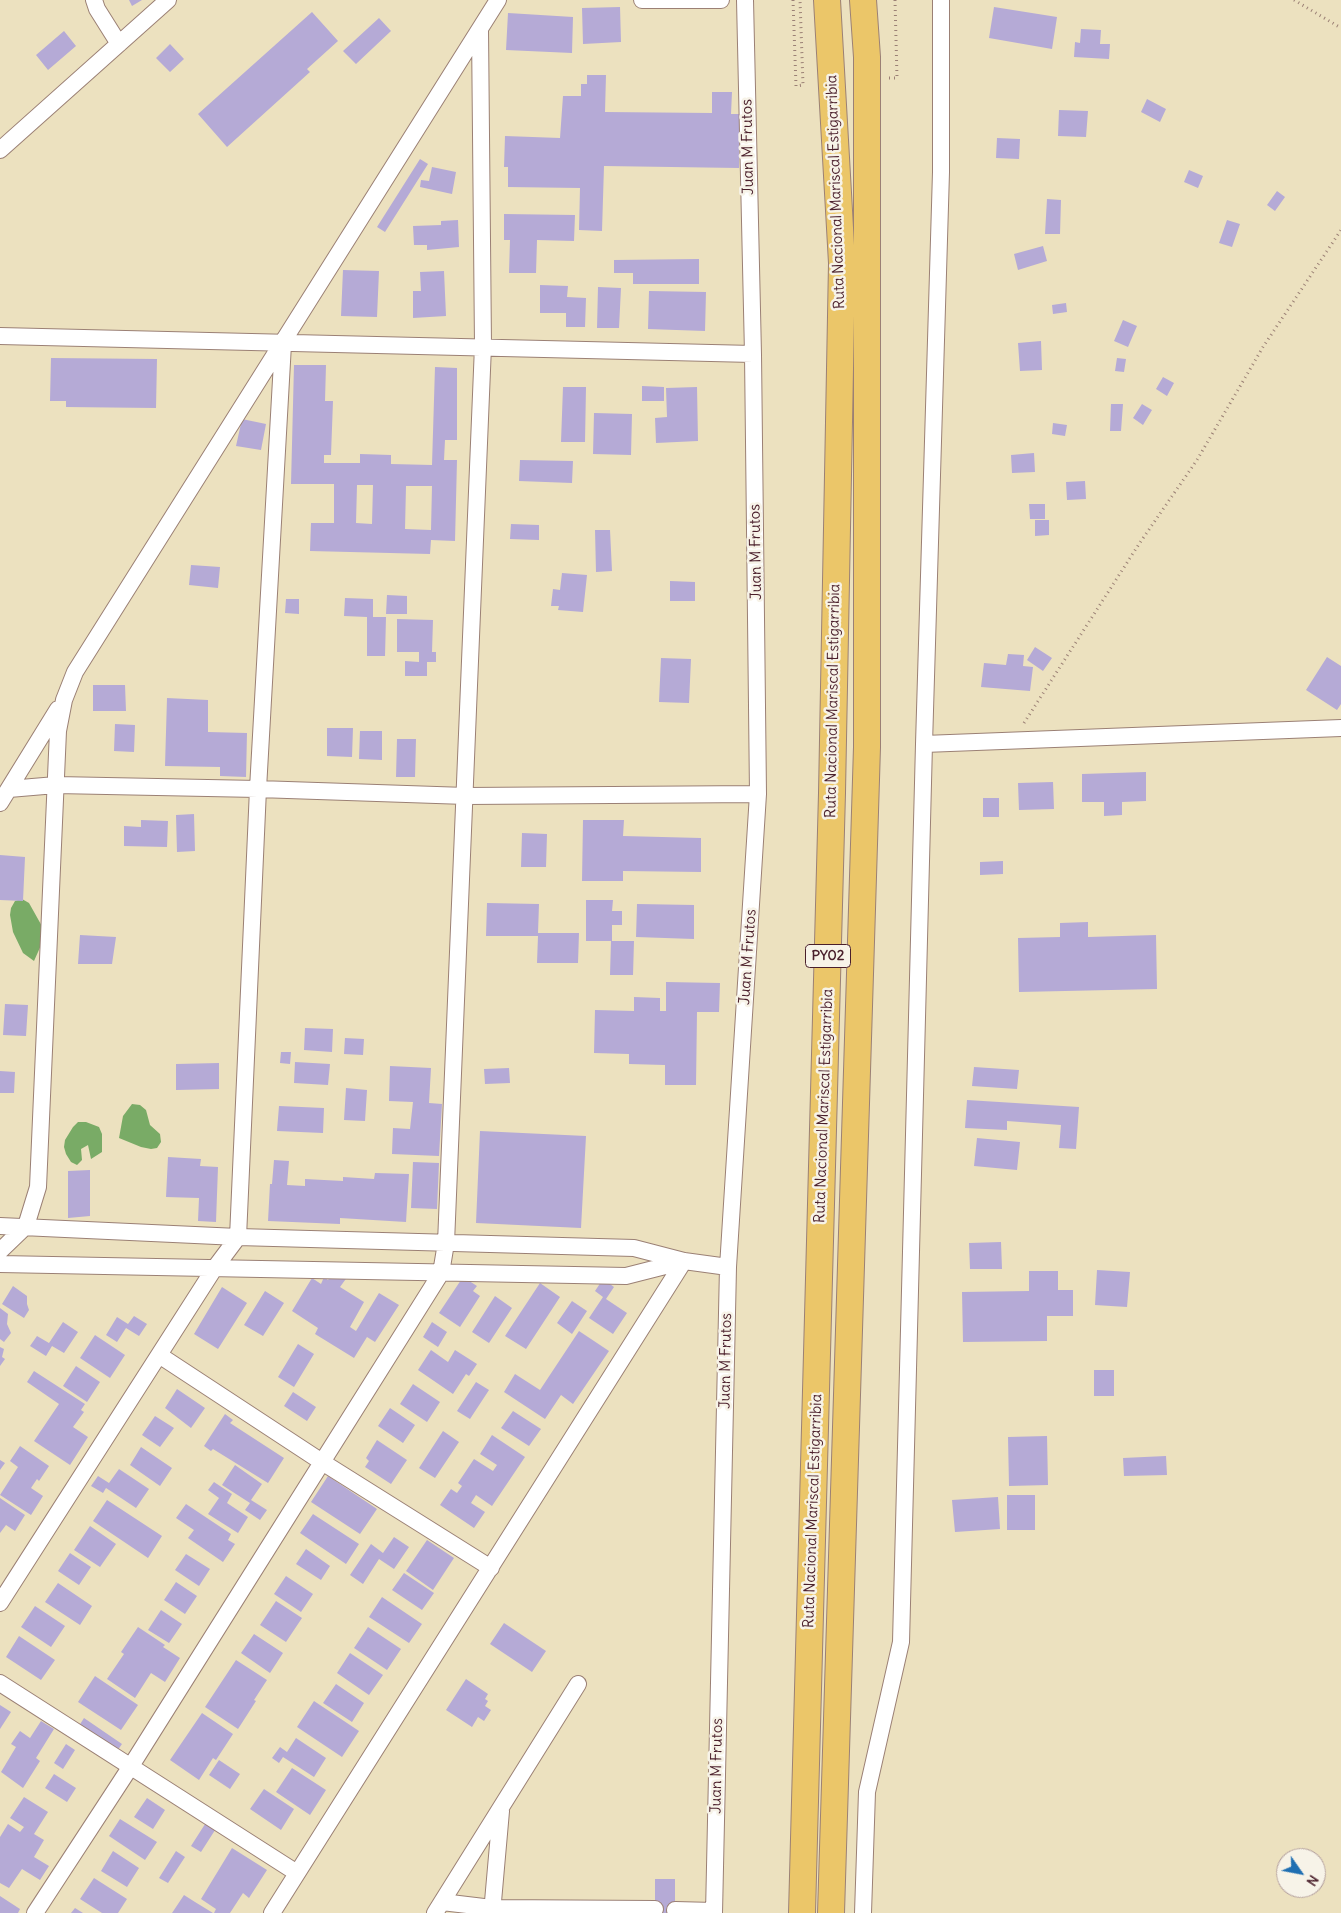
<!DOCTYPE html>
<style>
body{margin:0}
#map{position:relative;width:1341px;height:1913px;overflow:hidden;background:#ece1bf;font-family:Delius,sans-serif}
canvas{display:block}
.north{position:absolute;left:1276px;top:1848px;width:50px;height:50px;box-sizing:border-box;background:#f7f3e8;border:1px solid #b29e9c;border-radius:50%;rotate:123deg;font-size:14px;font-weight:700;line-height:20px;text-align:center;color:#4a1f2b}
.north::after{content:'';display:block;margin:auto;width:18px;height:22px;background:#1f6fb2;clip-path:polygon(50% 0,100% 100%,50% 72%,0 100%)}
</style>
<div id="map">
<canvas width="1341" height="1913"></canvas>
<div class="north">N</div>
</div>
<script>
const g = document.querySelector('canvas').getContext('2d');
g.lineJoin = 'round';
function paint(path, color) {
  g.fillStyle = color;
  g.fill(path, 'evenodd');
}
function toPath(rows) {
  const path = new Path2D();
  for (const r of rows) {
    path.moveTo(r[0], r[1]);
    for (let i = 2; i < r.length; i += 2) path.lineTo(r[i], r[i + 1]);
  }
  return path;
}
function stroke(path, color, width, dash) {
  g.strokeStyle = color;
  g.lineWidth = width;
  g.lineCap = dash ? 'butt' : 'round';
  g.setLineDash(dash || []);
  g.stroke(path);
}
function drawText(font, color, halo, rows, align = 'center') {
  g.font = font + ' Delius,sans-serif';
  g.lineWidth = 5;
  g.setLineDash([]);
  g.textBaseline = 'middle';
  g.strokeStyle = halo;
  g.fillStyle = color;
  for (const [text, x, y, turn = 0] of rows) {
    g.save();
    g.translate(x, y);
    g.rotate((+turn || 0) * Math.PI / 180);
    g.textAlign = isNaN(turn) ? turn : align;
    if (halo) g.strokeText(text, 0, 0);
    g.fillText(text, 0, 0);
    g.restore();
  }
}
const forest = toPath([
 [22,899,29,903,43,928,42,943,34,961,23,953,13,932,10,915,11,908,15,901],
 [132,1104,140,1105,146,1110,150,1125,160,1134,161,1142,157,1148,151,1149,141,1147,119,1138,123,1116],
 [78,1122,86,1122,99,1127,102,1134,102,1152,91,1159,88,1145,81,1149,82,1160,77,1165,71,1162,66,1154,64,1147,65,1140,73,1127]
]);
const building = toPath([
 [129,0,142,0,132,6],
 [620,7,621,42,583,44,582,8],
 [994,7,1057,17,1052,49,989,38],
 [312,12,338,41,307,69,310,72,227,147,198,114],
 [508,13,573,17,572,53,506,50],
 [379,18,391,31,356,64,343,51],
 [1081,29,1101,30,1100,44,1110,44,1109,59,1074,57,1075,42,1080,43],
 [64,31,76,46,48,70,36,55],
 [170,44,184,59,170,72,156,58],
 [587,75,606,75,605,112,712,113,712,92,732,92,731,114,740,114,739,168,604,166,602,231,579,230,580,188,508,187,508,167,504,167,505,136,560,138,563,96,581,96,581,84,587,84],
 [1147,99,1166,109,1160,122,1141,112],
 [1059,110,1088,111,1086,137,1058,136],
 [997,138,1020,139,1019,159,996,158],
 [420,159,428,164,385,232,377,227],
 [432,167,456,172,452,194,420,187,421,180,429,181],
 [1189,170,1203,176,1198,188,1184,182],
 [1277,191,1285,197,1275,211,1267,205],
 [1047,199,1061,200,1060,234,1045,234],
 [504,214,575,215,574,241,537,240,536,273,509,273,510,240,504,240],
 [458,220,459,247,427,250,427,245,414,245,413,226,441,225,441,221],
 [1227,220,1240,224,1232,247,1219,243],
 [1043,246,1047,261,1018,270,1014,254],
 [699,259,699,284,633,284,633,273,614,273,614,260],
 [343,270,379,271,377,317,341,316],
 [444,271,446,316,413,318,413,291,421,291,420,272],
 [540,285,568,286,567,297,586,298,585,327,566,327,566,313,540,313],
 [598,287,621,288,619,328,597,328],
 [649,291,706,292,705,331,648,329],
 [1066,303,1067,312,1053,314,1052,305],
 [1123,320,1137,326,1128,347,1114,341],
 [1041,341,1042,370,1020,371,1018,343],
 [51,358,157,359,156,408,66,407,66,401,50,401],
 [1117,358,1126,359,1124,372,1115,371],
 [294,365,326,365,325,401,333,401,331,455,324,455,324,463,360,463,360,454,391,455,391,464,432,465,435,367,457,368,457,440,445,440,444,460,457,460,455,541,431,540,430,554,310,551,311,523,334,523,334,484,291,484],
 [357,485,373,485,372,524,356,523],
 [406,486,432,486,431,530,405,529],
 [1163,377,1174,383,1167,396,1156,389],
 [642,386,664,387,664,401,642,401],
 [563,387,586,387,585,442,561,442],
 [697,387,698,441,656,443,655,418,667,417,666,388],
 [1111,404,1123,404,1121,431,1110,431],
 [1142,404,1152,410,1143,425,1133,418],
 [594,413,632,414,631,455,593,454],
 [242,419,266,424,261,450,236,446],
 [1053,423,1067,425,1065,436,1052,434],
 [1034,453,1035,472,1012,473,1011,455],
 [520,460,573,461,572,483,519,481],
 [1085,481,1086,499,1067,500,1066,482],
 [1029,504,1045,504,1045,519,1030,519],
 [1035,520,1049,520,1049,535,1035,536],
 [511,524,539,525,539,540,510,539],
 [595,530,610,530,612,571,596,572],
 [191,565,220,567,218,588,189,585],
 [562,573,587,575,583,612,558,610,559,606,551,606,553,589,560,590],
 [670,581,695,582,695,601,670,601],
 [387,595,407,596,407,614,386,614],
 [345,598,373,599,373,617,386,617,385,656,367,656,367,617,344,616],
 [286,599,299,599,299,614,285,613],
 [397,619,433,620,432,652,436,652,436,662,427,662,427,676,405,676,405,661,419,662,419,652,397,652],
 [1035,647,1052,658,1043,671,1027,660],
 [1008,654,1024,655,1023,666,1033,667,1030,691,981,687,984,663,1006,665],
 [1327,657,1341,666,1341,704,1337,710,1306,690],
 [661,658,691,659,689,703,659,702],
 [93,685,125,685,126,711,93,711],
 [167,698,208,700,208,732,247,733,246,777,220,776,220,767,165,766],
 [115,724,135,725,134,752,114,751],
 [327,728,353,728,352,757,327,756],
 [360,731,382,731,382,760,359,759],
 [397,739,416,739,415,777,396,777],
 [1146,772,1146,801,1122,802,1122,815,1104,816,1104,802,1082,802,1082,774],
 [1053,782,1054,809,1019,810,1018,783],
 [983,798,999,798,999,817,983,817],
 [194,814,195,851,177,852,176,815],
 [141,820,168,821,167,847,124,846,124,826,141,827],
 [583,820,624,820,623,836,701,838,701,872,623,871,623,881,582,881],
 [522,833,547,834,546,867,521,867],
 [0,855,25,857,23,901,0,900],
 [1003,861,1003,874,980,875,980,862],
 [586,900,613,900,612,911,622,911,622,925,612,925,612,941,634,941,633,975,610,975,611,941,586,941],
 [487,903,539,904,538,933,579,933,578,963,537,963,538,936,486,936],
 [637,904,694,905,694,939,636,937],
 [1088,922,1088,937,1156,935,1157,989,1019,992,1018,938,1060,937,1060,923],
 [80,935,116,937,112,964,78,964],
 [666,982,720,983,719,1012,697,1012,696,1085,665,1085,665,1065,629,1064,629,1054,594,1053,595,1010,634,1011,634,997,660,998,660,1011,666,1011],
 [5,1004,28,1005,26,1036,3,1035],
 [305,1028,333,1029,332,1052,304,1050],
 [345,1038,364,1039,363,1055,344,1054],
 [281,1052,291,1052,290,1064,280,1063],
 [295,1062,330,1064,328,1085,294,1083],
 [219,1063,219,1089,176,1090,176,1064],
 [390,1066,431,1068,429,1103,442,1104,439,1156,392,1154,393,1128,410,1129,413,1102,389,1101],
 [974,1067,1019,1070,1017,1089,972,1086],
 [509,1068,510,1083,485,1084,484,1069],
 [0,1071,15,1072,14,1093,0,1093],
 [346,1088,367,1090,365,1121,344,1120],
 [967,1100,1079,1107,1076,1149,1059,1148,1061,1125,1007,1121,1007,1130,965,1128],
 [279,1106,324,1108,323,1133,277,1131],
 [480,1131,586,1136,581,1228,476,1223],
 [977,1138,1020,1142,1017,1170,974,1166],
 [168,1157,201,1159,200,1166,218,1167,216,1222,198,1221,199,1198,166,1197],
 [274,1160,289,1161,287,1185,305,1186,305,1179,343,1181,343,1177,374,1179,375,1173,409,1174,406,1222,340,1218,340,1224,268,1221,270,1184,272,1184],
 [413,1162,439,1163,437,1209,411,1208],
 [90,1170,90,1216,68,1218,68,1171],
 [1001,1242,1002,1269,970,1269,969,1243],
 [1097,1270,1130,1272,1127,1307,1095,1305],
 [1029,1271,1058,1271,1058,1290,1073,1290,1073,1316,1047,1316,1047,1341,963,1342,962,1292,1029,1291],
 [332,1274,348,1276,340,1287,364,1302,350,1327,356,1331,379,1293,399,1305,375,1342,367,1337,354,1358,315,1334,318,1328,292,1311,312,1278,321,1284,324,1277,328,1280],
 [463,1277,477,1286,473,1291,480,1296,460,1327,439,1313],
 [603,1279,614,1287,606,1299,627,1313,613,1334,589,1318,603,1297,595,1291],
 [540,1283,560,1297,526,1349,505,1336],
 [13,1286,27,1296,27,1304,29,1310,24,1318,2,1304],
 [222,1287,247,1303,218,1349,194,1334],
 [265,1291,284,1303,263,1336,244,1325],
 [495,1296,512,1308,489,1343,472,1332],
 [572,1301,587,1311,572,1334,557,1323],
 [0,1308,8,1314,7,1324,11,1333,4,1342,0,1339],
 [134,1316,147,1324,139,1336,126,1328,117,1342,106,1335,117,1317,128,1324],
 [63,1322,78,1332,64,1353,52,1346,46,1356,30,1346,37,1336,49,1343],
 [432,1322,447,1332,438,1347,423,1337],
 [579,1331,609,1351,573,1404,561,1395,545,1419,504,1392,515,1374,540,1390],
 [95,1335,125,1355,110,1378,80,1358],
 [298,1344,314,1354,294,1387,278,1377],
 [0,1347,4,1349,2,1357,5,1359,0,1366],
 [431,1350,448,1362,455,1350,477,1364,469,1376,466,1374,453,1394,418,1370],
 [76,1366,100,1382,87,1402,63,1386],
 [1094,1370,1114,1370,1114,1396,1094,1396],
 [34,1371,85,1404,81,1410,84,1412,73,1427,88,1437,70,1465,34,1441,59,1404,27,1382],
 [476,1382,489,1390,470,1419,457,1411],
 [413,1384,440,1402,427,1422,400,1404],
 [177,1389,205,1408,191,1428,165,1408],
 [293,1392,316,1407,307,1421,284,1406],
 [390,1408,415,1425,403,1443,378,1426],
 [513,1411,541,1429,529,1446,501,1428],
 [225,1414,233,1420,230,1423,284,1458,268,1483,213,1449,211,1451,204,1446],
 [155,1416,174,1428,160,1447,142,1435],
 [443,1431,459,1442,435,1478,419,1468],
 [492,1435,525,1457,492,1506,476,1495,471,1503,485,1512,474,1528,440,1505,451,1489,457,1493,462,1486,458,1483,474,1459,493,1471,497,1465,480,1454],
 [1047,1436,1048,1485,1009,1486,1008,1437],
 [377,1440,407,1460,391,1484,365,1467,369,1461,366,1458],
 [20,1446,49,1466,39,1481,37,1479,31,1488,43,1496,31,1515,0,1495,18,1467,10,1461],
 [141,1447,172,1468,160,1486,130,1465],
 [1166,1456,1167,1475,1124,1476,1123,1458],
 [0,1460,5,1463,0,1470],
 [235,1465,262,1484,251,1500,267,1510,260,1520,245,1510,250,1503,222,1485],
 [119,1469,149,1489,136,1508,106,1488,103,1493,91,1486,98,1476,109,1483],
 [328,1476,377,1509,360,1534,311,1502],
 [214,1482,232,1494,227,1503,248,1517,238,1533,208,1514,219,1498,208,1490],
 [1007,1495,1035,1495,1035,1530,1007,1530],
 [998,1497,1000,1529,955,1532,952,1500],
 [0,1498,25,1515,15,1531,6,1525,0,1533],
 [107,1500,162,1536,148,1558,93,1521],
 [186,1504,231,1534,228,1540,235,1544,223,1562,188,1538,194,1530,176,1518],
 [313,1514,359,1544,346,1564,300,1533],
 [90,1526,116,1544,100,1567,74,1550],
 [394,1537,409,1547,394,1569,379,1559,363,1584,350,1575,371,1544,383,1553],
 [427,1540,454,1558,433,1590,406,1571],
 [306,1549,330,1566,321,1580,296,1564],
 [70,1553,91,1567,79,1585,58,1571],
 [186,1554,210,1569,199,1586,175,1570],
 [404,1573,434,1593,422,1610,392,1590],
 [286,1576,313,1594,301,1612,274,1594],
 [176,1582,197,1596,185,1614,164,1600],
 [58,1583,92,1606,80,1625,45,1602],
 [382,1597,422,1624,409,1643,369,1617],
 [276,1601,302,1618,286,1642,260,1625],
 [35,1606,65,1626,51,1647,21,1627],
 [161,1610,182,1624,169,1643,148,1630],
 [504,1623,546,1651,532,1672,490,1644],
 [138,1627,165,1645,163,1647,180,1658,165,1682,151,1673,135,1698,107,1679,124,1654,121,1652],
 [368,1627,401,1649,387,1670,354,1648],
 [254,1634,283,1653,270,1673,241,1653],
 [19,1636,55,1660,41,1680,6,1657],
 [350,1653,383,1675,369,1695,337,1673],
 [236,1660,267,1680,254,1700,256,1701,238,1729,205,1707],
 [95,1676,138,1705,121,1730,78,1702],
 [466,1679,488,1694,485,1699,488,1701,485,1706,491,1710,484,1721,478,1717,472,1727,446,1710],
 [336,1684,364,1703,352,1722,323,1703],
 [314,1701,359,1731,342,1757,297,1727],
 [0,1705,11,1712,0,1729],
 [202,1713,233,1734,216,1760,213,1758,199,1780,170,1760],
 [84,1718,122,1744,115,1754,77,1729],
 [41,1721,54,1729,36,1758,40,1761,23,1788,1,1772,16,1747,11,1744,20,1731,30,1738],
 [296,1738,326,1758,314,1777,283,1757,279,1763,272,1758,280,1747,287,1752],
 [66,1744,75,1750,63,1769,54,1763],
 [219,1760,240,1774,230,1789,209,1775],
 [292,1768,326,1790,310,1815,276,1792],
 [54,1774,76,1788,67,1802,45,1788],
 [264,1789,294,1809,281,1830,250,1809],
 [24,1797,48,1812,34,1834,44,1840,34,1857,49,1866,40,1880,22,1869,9,1888,0,1883,0,1837,8,1824,20,1832,24,1827,10,1818],
 [147,1798,165,1810,153,1829,134,1817],
 [120,1819,157,1842,145,1860,109,1836],
 [207,1821,217,1827,201,1852,191,1846],
 [232,1848,267,1870,249,1898,243,1893,230,1913,214,1913,216,1909,201,1899],
 [113,1851,139,1868,127,1887,101,1871],
 [176,1851,185,1857,168,1883,159,1878],
 [94,1878,127,1899,118,1913,102,1913,80,1899],
 [655,1879,675,1879,675,1913,655,1913],
 [184,1895,195,1902,213,1913,172,1913],
 [0,1896,20,1909,18,1913,0,1913],
 [75,1908,83,1913,71,1913]
]);
const path = toPath([
 [793,0,796,86,803,85,800,0],
 [1294,0,1341,28],
 [889,78,897,78,895,0],
 [1024,723,1139,544,1197,460,1263,347,1341,230]
]);
const minor = toPath([
 [94,0,97,9,119,44],
 [642,0,721,0],
 [0,150,168,0],
 [0,336,753,354],
 [924,744,1341,728],
 [9,789,56,785,258,789,466,796,758,794],
 [0,803,58,709],
 [0,1226,238,1237,634,1248,684,1261,728,1267],
 [0,1251,26,1226,38,1187,58,731,64,700,75,672,498,0],
 [0,1264,626,1276,681,1262],
 [159,1355,322,1462,491,1568],
 [0,1603,214,1269,238,1237,258,789,283,344],
 [0,1683,297,1873],
 [442,1902,492,1908,655,1909],
 [675,1910,714,1911],
 [35,1913,131,1766,441,1273,446,1243,483,346,480,29],
 [272,1913,684,1261],
 [435,1913,578,1684],
 [492,1913,501,1811],
 [714,1913,728,1267,758,794,753,354,745,0],
 [863,1913,867,1792,901,1642,924,744,941,172,941,0]
]);
const trunk = toPath([
 [802,1913,832,793,842,263,827,0],
 [831,1913,867,747,867,57,863,0]
]);
const shields = [
 [828,956,45]
];
const shieldNames = [
 ["PY02",828,956]
];
const streetNames = [
 ["Juan M Frutos",748,147,-91],
 ["Ruta Nacional Mariscal Estigarribia",836,192,-92],
 ["Juan M Frutos",756,552,-91],
 ["Ruta Nacional Mariscal Estigarribia",833,701,-89],
 ["Juan M Frutos",748,957,-86],
 ["Ruta Nacional Mariscal Estigarribia",824,1106,-88],
 ["Juan M Frutos",726,1361,-89],
 ["Ruta Nacional Mariscal Estigarribia",813,1511,-88],
 ["Juan M Frutos",717,1766,-89]
];
paint(forest, '#79ab66');
paint(building, '#b5aad6');
stroke(minor, '#9b8075', 18);
stroke(trunk, '#9b8075', 28);
stroke(path, '#9b8075', 3, [1, 4]);
stroke(minor, '#fff', 16);
stroke(trunk, '#ebc669', 26);
for (const [x, y, w] of shields) {
  const box = new Path2D();
  box.roundRect(x - w / 2, y - 11.5, w, 23, 4);
  g.fillStyle = '#f7f3e8';
  g.fill(box);
  stroke(box, '#4a1f2b', 1);
}
drawText('bold 14px', '#4a1f2b', null, shieldNames);
drawText('15px', '#4a1f2b', '#f7f3e8', streetNames);
</script>
